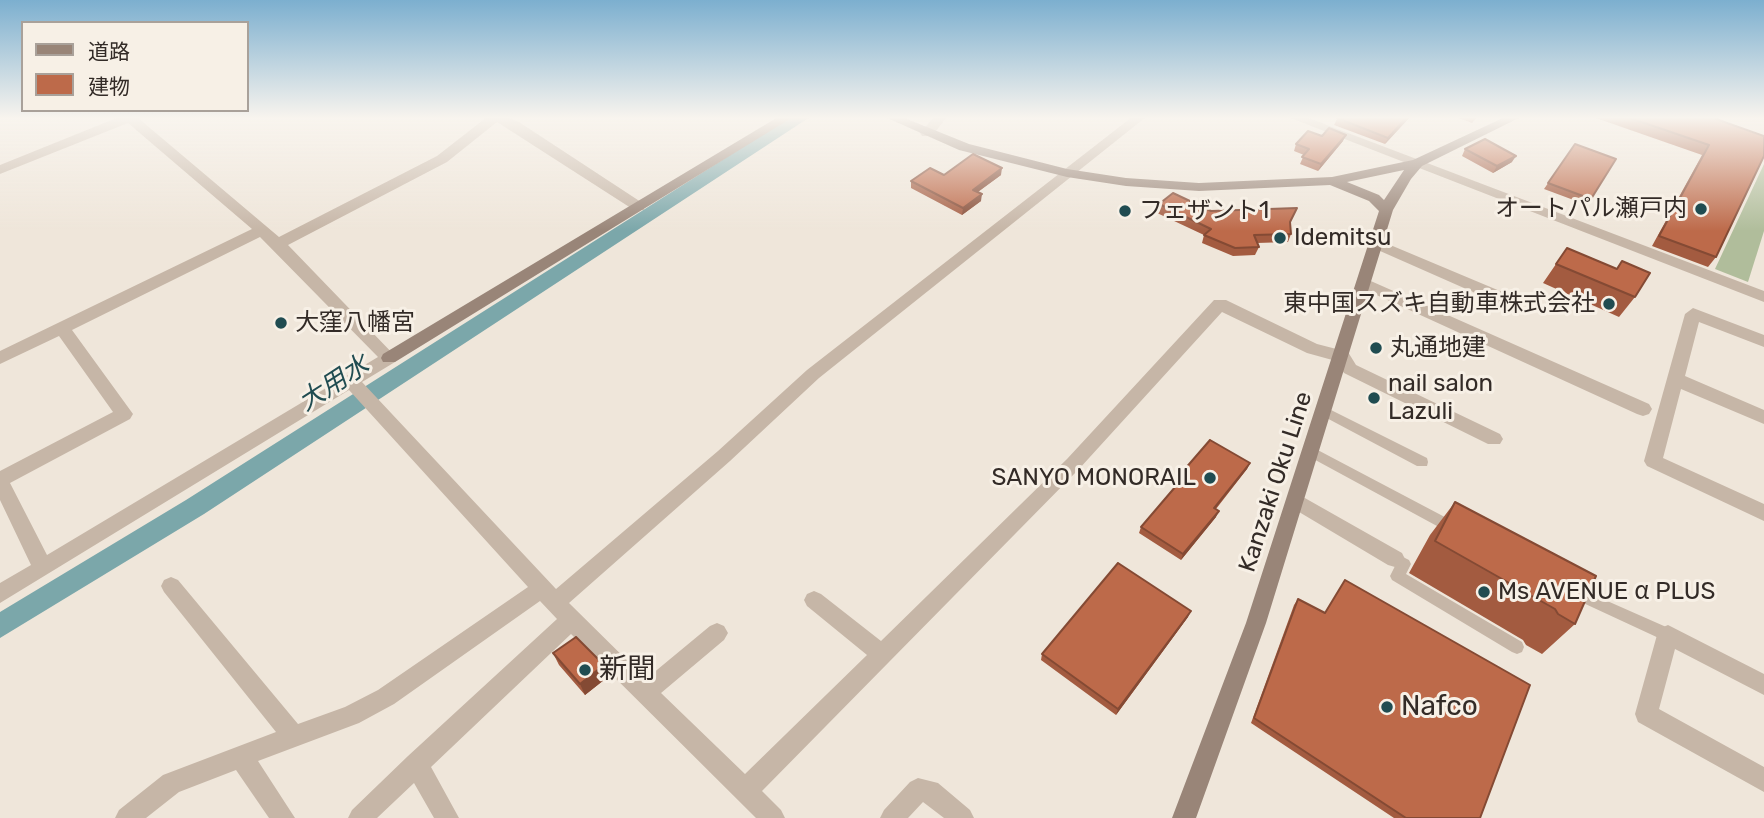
<!DOCTYPE html>
<meta charset="utf-8">
<style>
body{margin:0}
#map{position:relative;width:1764px;height:818px;overflow:hidden;background:#efe6da;font-family:Rubik,"Noto Sans JP",sans-serif}
canvas{display:block}
.legend{position:absolute;left:21px;top:21px;width:228px;height:91px;box-sizing:border-box;background:#f7f0e6;border:2px solid #a9a19a;margin:0;padding:9px 12px;list-style:none;font-size:21px;color:#332b27}
.legend li{display:flex;align-items:center;gap:14px;height:35px}
.legend b{width:35px;border:2px solid #a9a19a}
</style>
<div id="map">
<canvas width="1764" height="818"></canvas>
<ul class="legend">
<li><b style="height:9px;background:#998578"></b>道路</li>
<li><b style="height:19px;background:#bd6a4a"></b>建物</li>
</ul>
</div>
<script>
const g = document.querySelector('canvas').getContext('2d');
g.lineJoin = 'round';
function paint(path, color) {
  g.fillStyle = color;
  g.fill(path, 'evenodd');
}
function toPath(rows) {
  const path = new Path2D();
  for (const r of rows) {
    path.moveTo(r[0], r[1]);
    for (let i = 2; i < r.length; i += 2) path.lineTo(r[i], r[i + 1]);
  }
  return path;
}
function stroke(path, color, width, dash) {
  g.strokeStyle = color;
  g.lineWidth = width;
  g.lineCap = dash ? 'butt' : 'round';
  g.setLineDash(dash || []);
  g.stroke(path);
}
function drawText(font, color, halo, rows, align = 'center') {
  g.font = font + ' Rubik,"Noto Sans JP",sans-serif';
  g.lineWidth = 6;
  g.setLineDash([]);
  g.textBaseline = 'middle';
  g.strokeStyle = halo;
  g.fillStyle = color;
  for (const [text, x, y, turn = 0] of rows) {
    g.save();
    g.translate(x, y);
    g.rotate((+turn || 0) * Math.PI / 180);
    g.textAlign = isNaN(turn) ? turn : align;
    if (halo) g.strokeText(text, 0, 0);
    g.fillText(text, 0, 0);
    g.restore();
  }
}
const green = toPath([
 [1764,164,1764,231,1748,282,1715,269]
]);
const canal = toPath([
 [790,117,810,117,204,514,0,638,0,612,186,500,790,117]
]);
const lane = toPath([
 [1325,407,1427,458,1428,462,1427,466,1417,466,1321,415,1319,412,1321,409,1325,407],
 [1312,447,1458,524,1460,528,1458,532,1453,534,1448,532,1308,456,1306,452,1308,448,1312,447],
 [1395,553,1409,560,1411,564,1406,574,1522,642,1524,647,1522,652,1517,654,1512,652,1392,580,1390,576,1395,566,1390,563,1388,559,1390,555,1395,553],
 [1571,585,1673,630,1675,635,1673,640,1668,642,1663,640,1566,595,1564,591,1566,587,1571,585]
]);
const street = toPath([
 [119,117,137,117,279,237,437,156,487,117,507,117,519,122,644,204,644,210,634,210,497,122,447,162,288,245,397,358,395,362,362,382,556,589,718,451,807,370,1132,117,1146,117,819,378,730,461,569,603,646,679,710,626,717,623,724,626,728,633,724,640,661,693,745,774,867,655,807,606,804,600,807,594,814,591,821,594,881,641,1067,459,1214,300,1226,300,1317,344,1348,352,1356,365,1500,434,1503,439,1500,444,1488,444,1344,373,1336,361,1307,353,1222,312,1079,469,762,791,781,810,785,818,756,818,571,634,431,767,459,818,434,818,414,783,377,818,348,818,352,810,408,756,557,619,540,601,394,704,359,723,258,761,295,818,269,818,236,770,179,792,146,818,115,818,119,810,163,775,276,732,164,592,161,586,164,580,171,577,178,580,298,724,345,707,378,690,528,587,349,390,0,603,0,583,31,565,0,500,0,471,113,412,59,336,0,364,0,351,252,229,128,123,0,174,0,165,119,117],
 [260,237,378,357,47,555,10,483,130,419,133,414,72,330,260,237],
 [934,117,947,117,932,136,922,136,920,133,934,117],
 [1288,117,1306,117,1764,291,1764,302,1288,117],
 [1376,239,1519,299,1521,303,1513,308,1507,307,1371,247,1369,244,1371,241,1376,239],
 [1364,278,1649,404,1652,409,1649,414,1643,416,1637,414,1359,287,1356,283,1364,278],
 [1693,308,1764,335,1764,347,1699,322,1685,376,1764,410,1764,424,1681,389,1663,458,1764,504,1764,521,1647,466,1644,461,1685,314,1693,308],
 [1296,493,1402,553,1405,559,1402,565,1395,567,1388,565,1289,506,1287,501,1289,496,1296,493],
 [1668,625,1764,674,1764,695,1675,649,1659,709,1764,767,1764,792,1638,722,1635,714,1657,635,1661,628,1668,625],
 [918,778,938,783,970,810,974,818,944,818,923,802,908,818,880,818,884,810,910,782,918,778]
]);
const secondary = toPath([
 [778,117,793,117,395,362,383,362,381,358,383,354,778,117],
 [885,117,902,117,969,144,1067,169,1126,178,1199,183,1332,177,1413,160,1505,117,1521,117,1422,166,1411,179,1393,210,1266,623,1196,818,1172,818,1246,623,1379,211,1369,201,1330,185,1199,191,1126,186,1067,177,959,150,885,117],
 [1404,170,1384,200,1379,195,1347,182,1404,170]
]);
const wall = toPath([
 [1338,117,1410,117,1385,144,1334,125],
 [1456,117,1477,117,1472,123],
 [1593,117,1717,117,1716,119,1716,257,1708,267,1652,246,1702,155],
 [1322,136,1343,141,1318,171,1300,164,1304,155,1294,151,1296,144],
 [1575,144,1616,159,1587,205,1544,189],
 [1465,149,1512,162,1493,173,1462,156],
 [944,175,1001,175,978,192,981,201,962,215,911,188,911,181],
 [1159,204,1211,211,1290,223,1291,234,1288,242,1257,243,1259,247,1255,255,1233,256,1202,243,1204,235,1157,213],
 [1567,248,1616,269,1622,261,1635,297,1619,317,1543,283],
 [1250,463,1247,469,1216,509,1216,517,1181,560,1139,533,1141,527,1178,485,1176,483,1178,477],
 [1455,502,1575,624,1542,654,1526,645,1523,640,1409,573,1430,535],
 [1298,599,1480,818,1394,818,1251,723,1294,605],
 [1188,617,1116,715,1041,660,1042,654],
 [553,653,609,676,585,695,559,665]
]);
const shadedWall = toPath([
 [1407,117,1410,117,1385,144,1388,138],
 [1346,135,1343,141,1318,171,1321,164],
 [1516,156,1512,162,1493,173,1497,166],
 [1002,168,1001,175,972,196,973,190],
 [982,194,981,201,962,215,963,208],
 [1250,463,1247,469,1211,514,1214,508],
 [1219,511,1216,517,1181,560,1183,554],
 [1191,611,1188,617,1116,715,1118,709],
 [604,665,609,676,585,695,580,684]
]);
const building = toPath([
 [1338,117,1407,117,1388,138,1337,118,1338,117],
 [1627,117,1717,117,1716,119,1764,136,1764,156,1716,257,1659,236,1709,145,1627,117],
 [1329,128,1346,135,1321,164,1302,157,1309,149,1296,144,1308,131,1322,136,1329,128],
 [1485,139,1516,156,1497,166,1465,149,1485,139],
 [1575,144,1616,159,1591,199,1548,183,1575,144],
 [973,154,1002,168,973,190,982,194,963,208,911,181,930,168,944,175,973,154],
 [1173,193,1211,211,1297,208,1290,222,1291,234,1254,235,1259,247,1235,248,1204,235,1211,229,1159,204,1173,193],
 [1567,248,1617,269,1622,261,1650,273,1635,297,1556,264,1567,248],
 [1210,440,1250,463,1214,508,1219,511,1183,554,1141,527,1182,479,1178,477,1210,440],
 [1455,502,1596,576,1575,624,1558,614,1555,609,1435,541,1455,502],
 [1118,563,1191,611,1118,709,1042,654,1118,563],
 [1345,580,1530,685,1480,818,1406,818,1254,718,1298,599,1325,613,1345,580],
 [576,637,604,665,580,684,553,653,576,637]
]);
const markers = [
 [1701,209,7,"#204c51"],
 [1125,211,7,"#204c51"],
 [1280,238,7,"#204c51"],
 [1609,304,7,"#204c51"],
 [281,323,7,"#204c51"],
 [1376,348,7,"#204c51"],
 [1374,398,7,"#204c51"],
 [1210,478,7,"#204c51"],
 [1484,592,7,"#204c51"],
 [585,670,7,"#204c51"],
 [1387,707,7,"#204c51"]
];
const poiNames = [
 ["オートパル瀬戸内",1687,209,"right"],
 ["フェザント1",1139,211],
 ["Idemitsu",1294,238],
 ["東中国スズキ自動車株式会社",1595,304,"right"],
 ["大窪八幡宮",295,323],
 ["丸通地建",1390,348],
 ["nail salon",1388,384],
 ["Lazuli",1388,412],
 ["SANYO MONORAIL",1196,478,"right"],
 ["Ms AVENUE α PLUS",1498,592]
];
const streetNames = [
 ["Kanzaki Oku Line",1276,482,-72]
];
const waterNames = [
 ["大用水",334,384,-33]
];
const nearPoinames = [
 ["新聞",599,670],
 ["Nafco",1401,707]
];
paint(green, '#b0bd9b');
paint(canal, '#7ba7aa');
paint(lane, '#c6b6a7');
paint(street, '#c6b6a7');
paint(secondary, '#998578');
paint(wall, '#a35b40');
paint(shadedWall, '#844a34');
paint(building, '#bd6a4a');
stroke(building, '#844a34', 2);
const sky = g.createLinearGradient(0, 0, 0, 231);
sky.addColorStop(0, '#7cafcf');
sky.addColorStop(0.51, '#f8f4ee');
sky.addColorStop(1, '#f8f4ee00');
g.fillStyle = sky;
g.fillRect(0, 0, 1764, 231);
for (const [x, y, r, color] of markers) {
  const dot = new Path2D();
  dot.arc(x, y, r, 0, 2 * Math.PI);
  g.fillStyle = color;
  g.fill(dot);
  stroke(dot, '#f7f0e6', 2.5);
}
drawText('24px', '#332b27', '#f7f0e6', poiNames, 'left');
drawText('24px', '#332b27', '#f7f0e6', streetNames);
drawText('italic 26px', '#204c51', '#f7f0e6', waterNames);
drawText('28px', '#332b27', '#f7f0e6', nearPoinames, 'left');
</script>
